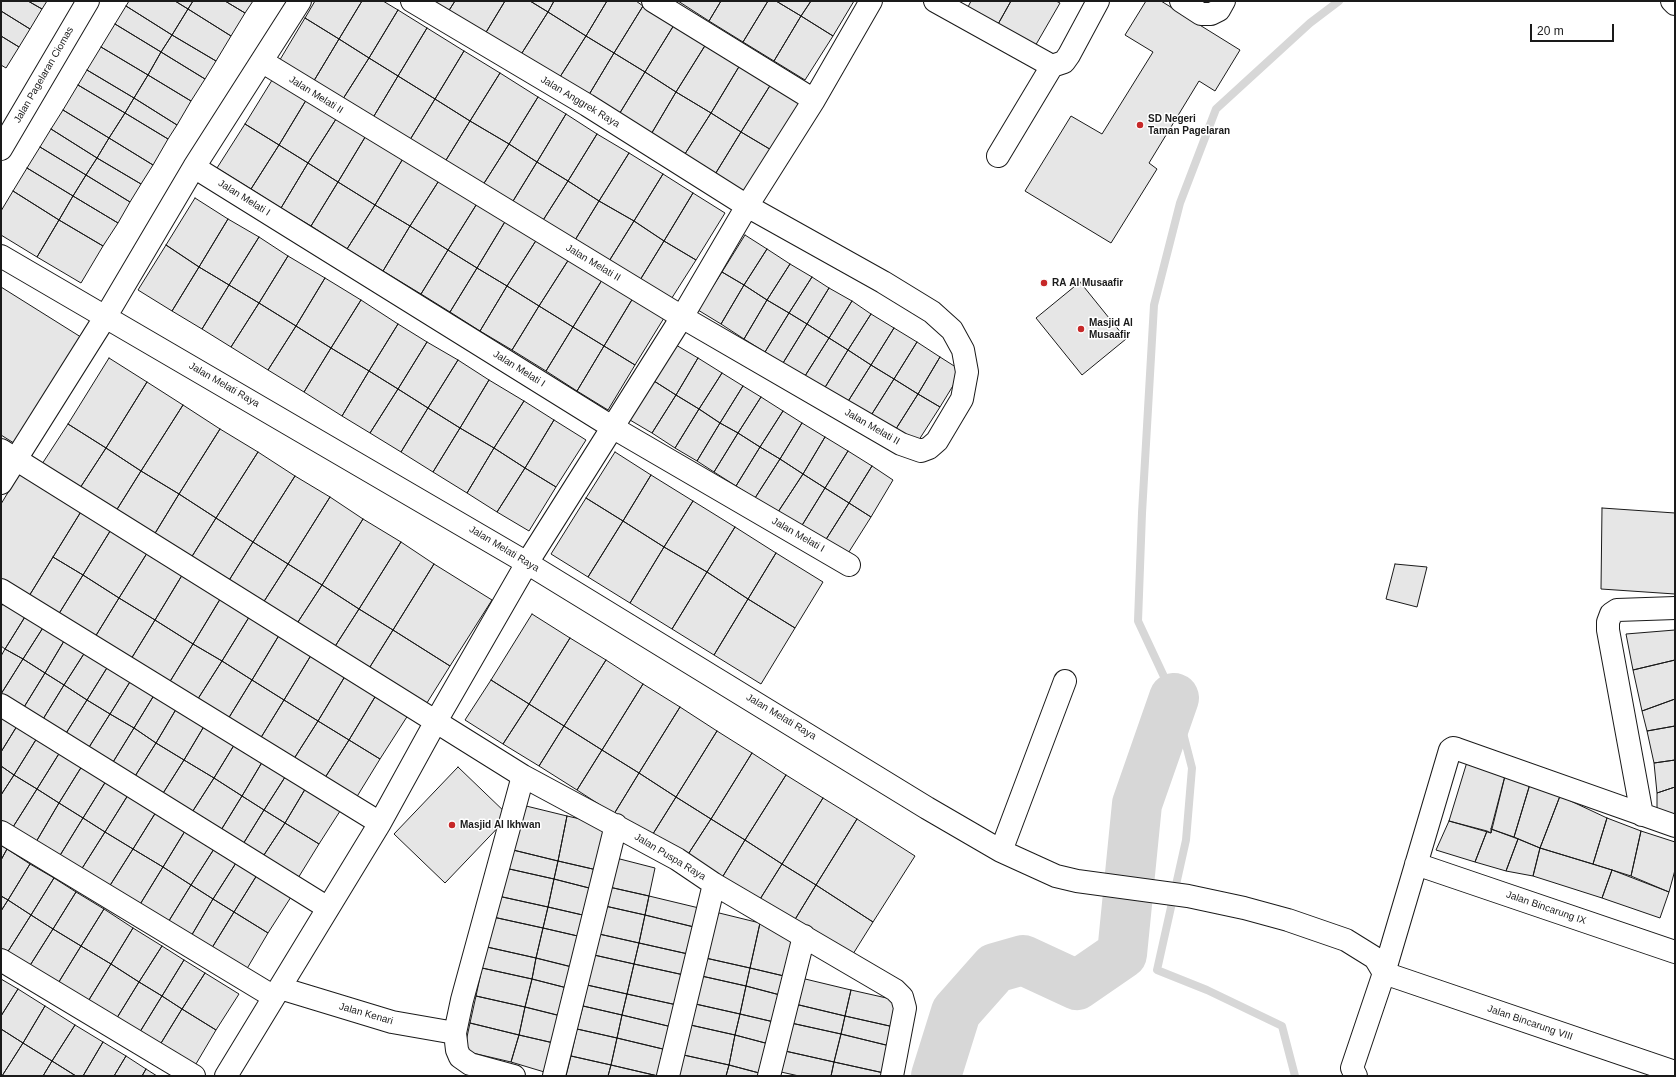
<!DOCTYPE html>
<style>
body{margin:0}
#map{position:relative;width:1676px;height:1077px;overflow:hidden;background:#fff;font-family:Helvetica,sans-serif}
canvas{display:block}
.frame{position:absolute;inset:0;border:2px solid #1a1a1a;pointer-events:none}
.scale{position:absolute;left:1530px;top:24px;width:84px;height:18px;box-sizing:border-box;border:2px solid #1a1a1a;border-top:0;padding-left:5px;font-size:12px;line-height:14px;white-space:nowrap;color:#1a1a1a;-webkit-text-stroke:3px #fff;paint-order:stroke}
</style>
<div id="map">
<canvas width="1676" height="1077"></canvas>
<div class="frame"></div>
<div class="scale">20 m</div>
</div>
<script>
const g = document.querySelector('canvas').getContext('2d');
g.lineJoin = 'round';
function toPath(rows) {
  const path = new Path2D();
  for (const r of rows) {
    path.moveTo(r[0], r[1]);
    for (let i = 2; i < r.length; i += 2) path.lineTo(r[i], r[i + 1]);
  }
  return path;
}
function stroke(path, color, width, dash) {
  g.strokeStyle = color;
  g.lineWidth = width;
  g.lineCap = dash ? 'butt' : 'round';
  g.setLineDash(dash || []);
  g.stroke(path);
}
function paint(path, color) {
  g.fillStyle = color;
  g.fill(path, 'evenodd');
}
function drawText(font, color, halo, rows, align = 'center') {
  g.font = font + ' Helvetica,sans-serif';
  g.lineWidth = 3;
  g.setLineDash([]);
  g.textBaseline = 'middle';
  g.strokeStyle = halo;
  g.fillStyle = color;
  for (const [text, x, y, turn = 0] of rows) {
    g.save();
    g.translate(x, y);
    g.rotate((+turn || 0) * Math.PI / 180);
    g.textAlign = isNaN(turn) ? turn : align;
    if (halo) g.strokeText(text, 0, 0);
    g.fillText(text, 0, 0);
    g.restore();
  }
}
const stream = toPath([
 [1295,1076,1282,1026,1207,990,1157,970,1186,840,1192,768,1174,698,1138,621,1142,513,1154,305,1180,203,1216,109,1310,23,1339,1]
]);
const river = toPath([
 [936,1076,956,1012,995,968,1023,960,1077,985,1122,954,1137,804,1174,698]
]);
const building = toPath([
 [1,1,28,1,42,9,30,29,1,11,1,1],
 [28,1,47,1,42,9,28,1],
 [129,1,175,1,188,9,172,35,126,6,129,1],
 [175,1,193,1,188,9,175,1],
 [193,1,225,1,245,13,231,36,188,9,193,1],
 [225,1,253,1,245,13,225,1],
 [315,1,362,1,339,39,305,18,315,1],
 [362,1,383,1,398,10,369,58,339,39,362,1],
 [431,1,455,1,448,12,431,1],
 [455,1,505,1,485,34,448,12,455,1],
 [505,1,530,1,548,12,520,56,485,34,505,1],
 [530,1,554,1,548,12,530,1],
 [554,1,607,1,586,36,548,12,554,1],
 [607,1,636,1,643,6,614,53,586,36,607,1],
 [678,1,721,1,709,21,678,1],
 [721,1,768,1,743,42,709,21,721,1],
 [768,1,776,1,801,16,774,61,743,42,768,1],
 [776,1,811,1,801,16,776,1],
 [811,1,854,1,833,36,801,16,811,1],
 [971,1,1011,1,997,26,967,9,971,1],
 [1011,1,1056,1,1060,3,1034,48,997,26,1011,1],
 [1146,1,1161,1,1240,50,1215,91,1199,81,1149,163,1157,169,1111,243,1025,191,1071,116,1102,134,1153,52,1125,35,1146,1],
 [126,6,172,35,161,52,115,24,126,6],
 [643,6,674,25,645,72,614,53,643,6],
 [188,9,231,36,216,61,172,35,188,9],
 [398,10,427,28,398,76,369,58,398,10],
 [1,11,30,29,19,47,1,36,1,11],
 [548,12,586,36,558,80,520,56,548,12],
 [801,16,833,36,805,80,774,61,801,16],
 [305,18,339,39,312,84,278,63,305,18],
 [115,24,161,52,148,75,101,47,115,24],
 [674,25,706,44,676,92,645,72,674,25],
 [427,28,464,51,435,99,398,76,427,28],
 [172,35,216,61,205,79,161,52,172,35],
 [1,36,19,47,6,68,1,65,1,36],
 [586,36,614,53,587,98,558,80,586,36],
 [339,39,369,58,341,102,312,84,339,39],
 [706,44,740,65,711,113,676,92,706,44],
 [101,47,148,75,134,98,87,70,101,47],
 [464,51,500,73,470,121,435,99,464,51],
 [161,52,205,79,191,101,148,75,161,52],
 [614,53,645,72,618,116,587,98,614,53],
 [369,58,398,76,371,121,341,102,369,58],
 [740,65,771,84,741,132,711,113,740,65],
 [87,70,134,98,125,113,78,85,87,70],
 [645,72,676,92,650,136,618,116,645,72],
 [500,73,538,97,509,144,470,121,500,73],
 [148,75,191,101,177,125,134,98,148,75],
 [398,76,435,99,408,143,371,121,398,76],
 [274,77,308,97,279,145,245,124,274,77],
 [771,84,802,104,773,151,741,132,771,84],
 [78,85,125,113,109,138,63,110,78,85],
 [676,92,711,113,683,157,650,136,676,92],
 [308,97,338,116,308,163,279,145,308,97],
 [538,97,566,114,537,162,509,144,538,97],
 [134,98,177,125,168,139,125,113,134,98],
 [435,99,470,121,443,165,408,143,435,99],
 [63,110,109,138,97,158,51,129,63,110],
 [125,113,168,139,153,165,109,138,125,113],
 [711,113,741,132,714,176,683,157,711,113],
 [566,114,597,134,568,181,537,162,566,114],
 [338,116,367,134,338,182,308,163,338,116],
 [470,121,509,144,481,188,443,165,470,121],
 [245,124,279,145,251,189,217,168,245,124],
 [51,129,97,158,86,175,40,147,51,129],
 [741,132,773,151,746,195,714,176,741,132],
 [367,134,404,157,375,205,338,182,367,134],
 [597,134,629,153,599,201,568,181,597,134],
 [109,138,153,165,141,184,97,158,109,138],
 [509,144,537,162,510,206,481,188,509,144],
 [279,145,308,163,281,208,251,189,279,145],
 [40,147,86,175,73,196,27,168,40,147],
 [629,153,663,174,634,221,599,201,629,153],
 [404,157,440,179,410,226,375,205,404,157],
 [97,158,141,184,130,202,86,175,97,158],
 [537,162,568,181,540,225,510,206,537,162],
 [308,163,338,182,311,226,281,208,308,163],
 [27,168,73,196,59,220,13,191,27,168],
 [663,174,693,193,664,241,634,221,663,174],
 [86,175,130,202,118,223,73,196,86,175],
 [440,179,478,202,448,250,410,226,440,179],
 [568,181,599,201,572,245,540,225,568,181],
 [338,182,375,205,347,249,311,226,338,182],
 [13,191,59,220,37,257,1,235,1,211,13,191],
 [693,193,725,213,696,260,664,241,693,193],
 [73,196,118,223,103,246,59,220,73,196],
 [195,198,228,219,199,267,166,245,195,198],
 [599,201,634,221,606,266,572,245,599,201],
 [478,202,506,220,477,268,448,250,478,202],
 [375,205,410,226,383,271,347,249,375,205],
 [228,219,259,237,229,285,199,267,228,219],
 [59,220,103,246,81,283,37,257,59,220],
 [506,220,537,239,507,286,477,268,506,220],
 [634,221,664,241,637,285,606,266,634,221],
 [410,226,448,250,421,294,383,271,410,226],
 [745,235,767,249,744,285,722,272,745,235],
 [259,237,288,256,259,303,229,285,259,237],
 [537,239,569,259,539,306,507,286,537,239],
 [664,241,696,260,668,304,637,285,664,241],
 [166,245,199,267,172,311,138,290,166,245],
 [767,249,790,264,767,300,744,285,767,249],
 [448,250,477,268,450,312,421,294,448,250],
 [288,256,325,278,296,326,259,303,288,256],
 [569,259,602,280,573,327,539,306,569,259],
 [790,264,812,277,789,313,767,300,790,264],
 [199,267,229,285,202,329,172,311,199,267],
 [477,268,507,286,480,331,450,312,477,268],
 [722,272,744,285,721,324,698,310,722,272],
 [812,277,829,288,807,324,789,313,812,277],
 [325,278,361,300,331,348,296,326,325,278],
 [602,280,633,298,604,346,573,327,602,280],
 [1080,282,1126,339,1082,375,1036,318,1080,282],
 [229,285,259,303,231,347,202,329,229,285],
 [744,285,767,300,744,339,721,324,744,285],
 [507,286,539,306,512,350,480,331,507,286],
 [1,287,84,339,17,445,1,435,1,287],
 [829,288,852,301,829,338,807,324,829,288],
 [633,298,664,318,635,365,604,346,633,298],
 [361,300,398,324,369,371,331,348,361,300],
 [767,300,789,313,765,352,744,339,767,300],
 [852,301,871,314,848,350,829,338,852,301],
 [259,303,296,326,268,370,231,347,259,303],
 [539,306,573,327,546,371,512,350,539,306],
 [789,313,807,324,783,363,765,352,789,313],
 [871,314,894,328,871,365,848,350,871,314],
 [398,324,427,342,398,389,369,371,398,324],
 [807,324,829,338,805,376,783,363,807,324],
 [296,326,331,348,304,392,268,370,296,326],
 [573,327,604,346,577,391,546,371,573,327],
 [894,328,917,342,894,379,871,365,894,328],
 [829,338,848,350,824,389,805,376,829,338],
 [427,342,458,360,428,408,398,389,427,342],
 [917,342,940,357,918,394,894,379,917,342],
 [676,345,698,358,676,395,654,381,676,345],
 [604,346,635,365,608,410,577,391,604,346],
 [331,348,369,371,342,416,304,392,331,348],
 [848,350,871,365,847,403,824,389,848,350],
 [940,357,962,371,940,407,918,394,940,357],
 [109,358,147,382,106,448,68,424,109,358],
 [698,358,722,373,699,409,676,395,698,358],
 [458,360,489,380,460,428,428,408,458,360],
 [871,365,894,379,870,417,847,403,871,365],
 [369,371,398,389,370,433,342,416,369,371],
 [722,373,743,386,720,423,699,409,722,373],
 [894,379,918,394,894,432,870,417,894,379],
 [489,380,524,401,494,448,460,428,489,380],
 [654,381,676,395,652,433,630,420,654,381],
 [147,382,183,405,141,471,106,448,147,382],
 [743,386,761,397,738,433,720,423,743,386],
 [398,389,428,408,401,452,370,433,398,389],
 [918,394,940,407,915,446,894,432,918,394],
 [676,395,699,409,675,448,652,433,676,395],
 [761,397,783,411,760,447,738,433,761,397],
 [524,401,554,420,525,468,494,448,524,401],
 [183,405,220,429,179,494,141,471,183,405],
 [428,408,460,428,433,472,401,452,428,408],
 [699,409,720,423,697,461,675,448,699,409],
 [783,411,802,423,780,459,760,447,783,411],
 [554,420,586,440,556,487,525,468,554,420],
 [720,423,738,433,714,472,697,461,720,423],
 [802,423,825,437,803,474,780,459,802,423],
 [68,424,106,448,80,488,42,464,68,424],
 [460,428,494,448,467,493,433,472,460,428],
 [220,429,258,452,216,518,179,494,220,429],
 [738,433,760,447,736,486,714,472,738,433],
 [825,437,848,451,825,488,803,474,825,437],
 [760,447,780,459,755,498,736,486,760,447],
 [106,448,141,471,116,511,80,488,106,448],
 [494,448,525,468,497,512,467,493,494,448],
 [848,451,872,466,849,503,825,488,848,451],
 [258,452,295,476,253,542,216,518,258,452],
 [615,452,651,475,623,521,586,498,615,452],
 [780,459,803,474,778,512,755,498,780,459],
 [872,466,893,480,871,517,849,503,872,466],
 [525,468,556,487,529,531,497,512,525,468],
 [21,471,82,510,26,601,1,586,1,504,21,471],
 [141,471,179,494,154,535,116,511,141,471],
 [803,474,825,488,801,527,778,512,803,474],
 [651,475,693,501,664,547,623,521,651,475],
 [295,476,330,497,288,564,253,542,295,476],
 [825,488,849,503,825,541,801,527,825,488],
 [179,494,216,518,191,558,154,535,179,494],
 [330,497,363,519,322,585,288,564,330,497],
 [586,498,623,521,588,577,551,554,586,498],
 [693,501,735,527,707,572,664,547,693,501],
 [849,503,871,517,847,555,825,541,849,503],
 [1602,508,1675,513,1675,594,1601,589,1602,508],
 [82,510,112,528,83,575,53,557,82,510],
 [216,518,253,542,228,582,191,558,216,518],
 [363,519,401,542,359,609,322,585,363,519],
 [623,521,664,547,630,603,588,577,623,521],
 [735,527,776,553,748,599,707,572,735,527],
 [112,528,149,550,119,598,83,575,112,528],
 [253,542,288,564,263,603,228,582,253,542],
 [401,542,434,564,393,630,359,609,401,542],
 [664,547,707,572,672,629,630,603,664,547],
 [149,550,184,572,155,620,119,598,149,550],
 [776,553,823,582,795,628,748,599,776,553],
 [53,557,83,575,55,620,26,601,53,557],
 [288,564,322,585,296,625,263,603,288,564],
 [434,564,492,600,450,666,393,630,434,564],
 [1395,564,1427,567,1417,607,1386,599,1395,564],
 [184,572,222,596,193,644,155,620,184,572],
 [707,572,748,599,714,655,672,629,707,572],
 [83,575,119,598,92,642,55,620,83,575],
 [322,585,359,609,334,648,296,625,322,585],
 [222,596,251,614,222,661,193,644,222,596],
 [6,598,28,612,5,649,1,646,1,607,6,598],
 [119,598,155,620,128,664,92,642,119,598],
 [748,599,795,628,761,684,714,655,748,599],
 [359,609,393,630,368,670,334,648,359,609],
 [28,612,46,623,23,659,5,649,28,612],
 [251,614,281,632,252,680,222,661,251,614],
 [532,614,570,638,529,704,491,680,532,614],
 [155,620,193,644,166,688,128,664,155,620],
 [46,623,67,636,45,673,23,659,46,623],
 [393,630,450,666,425,706,368,670,393,630],
 [1675,630,1675,660,1633,670,1626,634,1675,630],
 [281,632,313,652,284,700,252,680,281,632],
 [67,636,87,649,64,685,45,673,67,636],
 [570,638,606,660,564,726,529,704,570,638],
 [193,644,222,661,194,705,166,688,193,644],
 [5,649,23,659,1,694,1,656,5,649],
 [87,649,110,663,87,700,64,685,87,649],
 [313,652,347,673,318,721,284,700,313,652],
 [23,659,45,673,21,712,1,694,23,659],
 [606,660,643,684,602,750,564,726,606,660],
 [1675,660,1675,699,1642,711,1633,670,1675,660],
 [222,661,252,680,225,724,194,705,222,661],
 [110,663,133,677,110,714,87,700,110,663],
 [45,673,64,685,40,724,21,712,45,673],
 [347,673,378,692,349,740,318,721,347,673],
 [133,677,156,692,134,728,110,714,133,677],
 [252,680,284,700,257,744,225,724,252,680],
 [491,680,529,704,503,744,465,720,491,680],
 [643,684,680,707,639,773,602,750,643,684],
 [64,685,87,700,63,738,40,724,64,685],
 [156,692,178,706,156,743,134,728,156,692],
 [378,692,410,712,380,759,349,740,378,692],
 [1675,699,1675,726,1647,731,1642,711,1675,699],
 [87,700,110,714,86,752,63,738,87,700],
 [284,700,318,721,290,765,257,744,284,700],
 [529,704,564,726,539,766,503,744,529,704],
 [178,706,206,723,184,760,156,743,178,706],
 [680,707,717,731,676,797,639,773,680,707],
 [110,714,134,728,110,767,86,752,110,714],
 [1,716,17,726,1,752,1,716],
 [318,721,349,740,321,784,290,765,318,721],
 [206,723,236,742,214,778,184,760,206,723],
 [17,726,37,738,14,775,1,766,1,752,17,726],
 [564,726,602,750,577,790,539,766,564,726],
 [1675,726,1675,760,1654,763,1647,731,1675,726],
 [134,728,156,743,132,781,110,767,134,728],
 [717,731,752,753,711,819,676,797,717,731],
 [37,738,60,752,37,789,14,775,37,738],
 [349,740,380,759,353,803,321,784,349,740],
 [236,742,264,759,242,796,214,778,236,742],
 [156,743,184,760,160,798,132,781,156,743],
 [602,750,639,773,614,814,577,790,602,750],
 [60,752,82,766,59,803,37,789,60,752],
 [752,753,786,775,745,840,711,819,752,753],
 [264,759,287,774,264,810,242,796,264,759],
 [184,760,214,778,189,817,160,798,184,760],
 [1675,760,1675,787,1657,793,1654,763,1675,760],
 [1467,762,1506,772,1491,833,1449,821,1467,762],
 [1,766,14,775,1,795,1,766],
 [82,766,106,781,83,818,59,803,82,766],
 [458,767,509,816,445,883,394,834,458,767],
 [1506,772,1530,784,1514,837,1491,829,1506,772],
 [639,773,676,797,651,837,614,814,639,773],
 [287,774,307,786,285,823,264,810,287,774],
 [14,775,37,789,13,827,1,820,1,795,14,775],
 [786,775,823,798,782,864,745,840,786,775],
 [214,778,242,796,218,835,189,817,214,778],
 [106,781,128,795,105,832,83,818,106,781],
 [1530,784,1560,796,1540,848,1514,837,1530,784],
 [307,786,342,808,319,844,285,823,307,786],
 [1675,787,1675,817,1657,818,1657,793,1675,787],
 [37,789,59,803,36,842,13,827,37,789],
 [128,795,156,812,133,849,105,832,128,795],
 [242,796,264,810,240,849,218,835,242,796],
 [1560,796,1607,818,1593,864,1540,848,1560,796],
 [676,797,711,819,685,859,651,837,676,797],
 [823,798,857,819,816,885,782,864,823,798],
 [59,803,83,818,59,857,36,842,59,803],
 [518,804,567,816,558,861,509,849,518,804],
 [264,810,285,823,260,861,240,849,264,810],
 [156,812,185,831,163,867,133,849,156,812],
 [567,816,607,825,597,870,558,861,567,816],
 [83,818,105,832,81,870,59,857,83,818],
 [1607,818,1641,831,1631,876,1593,864,1607,818],
 [711,819,745,840,720,881,685,859,711,819],
 [857,819,915,856,873,922,816,885,857,819],
 [1449,821,1487,831,1475,862,1436,850,1449,821],
 [285,823,319,844,295,883,260,861,285,823],
 [1491,829,1518,839,1506,871,1475,862,1487,831,1491,833,1491,829],
 [185,831,214,849,191,885,163,867,185,831],
 [1641,831,1675,842,1675,870,1669,892,1631,876,1641,831],
 [105,832,133,849,109,887,81,870,105,832],
 [1518,839,1540,848,1533,876,1506,871,1518,839],
 [745,840,782,864,757,904,720,881,745,840],
 [1,845,7,849,1,860,1,845],
 [1540,848,1612,870,1602,898,1533,876,1540,848],
 [7,849,30,864,8,900,1,896,1,860,7,849],
 [133,849,163,867,139,906,109,887,133,849],
 [214,849,236,863,213,899,191,885,214,849],
 [509,849,558,861,554,879,505,868,509,849],
 [616,858,655,868,649,896,609,887,616,858],
 [558,861,597,870,593,889,554,879,558,861],
 [236,863,257,875,234,912,213,899,236,863],
 [30,864,54,878,31,915,8,900,30,864],
 [782,864,816,885,791,926,757,904,782,864],
 [163,867,191,885,167,924,139,906,163,867],
 [505,868,554,879,548,907,498,896,505,868],
 [1612,870,1669,892,1660,918,1602,898,1612,870],
 [257,875,291,897,268,933,234,912,257,875],
 [54,878,76,892,53,929,31,915,54,878],
 [554,879,593,889,587,916,548,907,554,879],
 [191,885,213,899,190,938,167,924,191,885],
 [816,885,873,922,848,962,791,926,816,885],
 [609,887,649,896,645,915,605,906,609,887],
 [76,892,104,909,81,946,53,929,76,892],
 [1,896,8,900,1,911,1,896],
 [498,896,548,907,543,928,493,917,498,896],
 [649,896,699,908,694,927,645,915,649,896],
 [213,899,234,912,210,951,190,938,213,899],
 [8,900,31,915,7,953,1,950,1,911,8,900],
 [605,906,645,915,639,943,599,934,605,906],
 [548,907,587,916,582,937,543,928,548,907],
 [104,909,133,928,111,964,81,946,104,909],
 [711,911,760,923,750,968,701,957,711,911],
 [234,912,268,933,245,972,210,951,234,912],
 [31,915,53,929,29,967,7,953,31,915],
 [645,915,694,927,688,954,639,943,645,915],
 [493,917,543,928,536,958,487,947,493,917],
 [760,923,794,931,784,976,750,968,760,923],
 [133,928,162,946,139,982,111,964,133,928],
 [543,928,582,937,576,968,536,958,543,928],
 [53,929,81,946,57,985,29,967,53,929],
 [599,934,639,943,634,964,594,955,599,934],
 [639,943,688,954,684,975,634,964,639,943],
 [81,946,111,964,87,1003,57,985,81,946],
 [162,946,184,960,162,996,139,982,162,946],
 [487,947,536,958,532,979,482,968,487,947],
 [594,955,634,964,627,994,587,985,594,955],
 [701,957,750,968,746,986,697,975,701,957],
 [536,958,576,968,571,989,532,979,536,958],
 [184,960,205,973,182,1009,162,996,184,960],
 [111,964,139,982,115,1021,87,1003,111,964],
 [634,964,684,975,677,1005,627,994,634,964],
 [482,968,532,979,525,1007,476,996,482,968],
 [750,968,784,976,780,995,746,986,750,968],
 [205,973,239,994,216,1030,182,1009,205,973],
 [697,975,746,986,740,1014,691,1003,697,975],
 [801,978,851,990,845,1016,795,1004,801,978],
 [1,979,18,989,1,1016,1,979],
 [532,979,571,989,565,1017,525,1007,532,979],
 [139,982,162,996,138,1035,115,1021,139,982],
 [587,985,627,994,622,1015,583,1006,587,985],
 [746,986,780,995,774,1022,740,1014,746,986],
 [18,989,45,1006,23,1043,1,1029,1,1016,18,989],
 [851,990,900,1001,894,1027,845,1016,851,990],
 [627,994,677,1005,672,1027,622,1015,627,994],
 [162,996,182,1009,158,1048,138,1035,162,996],
 [476,996,525,1007,519,1035,470,1023,476,996],
 [691,1003,740,1014,735,1035,686,1024,691,1003],
 [795,1004,845,1016,841,1034,791,1023,795,1004],
 [45,1006,75,1025,52,1061,23,1043,45,1006],
 [583,1006,622,1015,617,1038,577,1029,583,1006],
 [525,1007,565,1017,558,1044,519,1035,525,1007],
 [182,1009,216,1030,193,1069,158,1048,182,1009],
 [740,1014,774,1022,769,1044,735,1035,740,1014],
 [622,1015,672,1027,667,1050,617,1038,622,1015],
 [845,1016,894,1027,890,1046,841,1034,845,1016],
 [470,1023,519,1035,511,1062,464,1051,470,1023],
 [791,1023,841,1034,834,1062,785,1051,791,1023],
 [686,1024,735,1035,729,1065,679,1054,686,1024],
 [75,1025,103,1042,83,1076,76,1076,52,1061,75,1025],
 [1,1029,23,1043,2,1076,1,1076,1,1029],
 [577,1029,617,1038,611,1065,571,1056,577,1029],
 [841,1034,890,1046,884,1073,834,1062,841,1034],
 [519,1035,558,1044,551,1074,511,1062,519,1035],
 [735,1035,769,1044,763,1074,729,1065,735,1035],
 [617,1038,667,1050,658,1076,611,1065,617,1038],
 [103,1042,126,1056,114,1076,83,1076,103,1042],
 [23,1043,52,1061,43,1076,2,1076,23,1043],
 [785,1051,834,1062,831,1076,799,1076,781,1072,785,1051],
 [679,1054,729,1065,726,1076,678,1076,679,1054],
 [126,1056,146,1069,142,1076,114,1076,126,1056],
 [571,1056,611,1065,608,1076,566,1076,571,1056],
 [52,1061,76,1076,43,1076,52,1061],
 [834,1062,884,1073,883,1076,831,1076,834,1062],
 [611,1065,658,1076,608,1076,611,1065],
 [729,1065,763,1074,762,1076,726,1076,729,1065],
 [146,1069,157,1076,142,1076,146,1069]
]);
const street = toPath([
 [653,1,814,100],
 [935,1,1052,66,1064,62,1069,55,1098,1],
 [1181,1,1201,14,1211,14,1219,10,1224,1],
 [1672,1,1675,4],
 [263,62,682,317,901,444,921,451,929,448,937,441,962,399,967,372,963,350,952,330,932,312,883,282,747,206,587,105,412,1],
 [998,156,1052,66],
 [194,167,612,427,849,565],
 [1,256,527,563,927,808,1001,851,1056,876,1077,881,1188,896,1244,908,1288,920,1346,940,1375,958,1384,973],
 [1,450,523,776,677,859,714,884,895,990,902,997,905,1008,892,1076],
 [1,483,106,316,194,167,300,1],
 [1,590,380,823],
 [1,705,328,908],
 [1642,815,1608,630,1608,622,1611,614,1617,610,1675,608],
 [1,832,274,997],
 [1001,851,1065,681],
 [1416,864,1675,952],
 [1,960,194,1076],
 [1384,973,1675,1072],
 [280,988,392,1022,455,1033],
 [226,1076,380,823,435,723,527,563,682,317,747,206,814,100,871,1],
 [514,1076,470,1064,460,1057,457,1050,455,1033,462,1000,523,776],
 [554,1076,616,825],
 [668,1076,714,884],
 [769,1076,804,936],
 [1356,1076,1352,1068,1384,973,1450,750,1453,748,1457,749,1675,826]
]);
const secondary = toPath([
 [1,149,88,1]
]);
const markers = [
 [1140,125,4,"#c62828"],
 [1044,283,4,"#c62828"],
 [1081,329,4,"#c62828"],
 [452,825,4,"#c62828"]
];
const streetNames = [
 ["Jalan Pagelaran Ciomas",44,75,-60],
 ["Jalan Melati II",316,95,32],
 ["Jalan Anggrek Raya",580,102,31],
 ["Jalan Melati I",244,198,32],
 ["Jalan Melati II",593,263,31],
 ["Jalan Melati I",519,369,32],
 ["Jalan Melati Raya",224,385,30],
 ["Jalan Melati II",872,427,30],
 ["Jalan Melati I",798,535,30],
 ["Jalan Melati Raya",504,549,31],
 ["Jalan Melati Raya",781,717,31],
 ["Jalan Puspa Raya",670,857,31],
 ["Jalan Bincarung IX",1546,908,19],
 ["Jalan Kenari",366,1014,16],
 ["Jalan Bincarung VIII",1530,1023,19]
];
const poiNames = [
 ["SD Negeri",1148,119],
 ["Taman Pagelaran",1148,131],
 ["RA Al Musaafir",1052,283],
 ["Masjid Al",1089,323],
 ["Musaafir",1089,335],
 ["Masjid Al Ikhwan",460,825]
];
stroke(stream, '#d7d7d7', 8);
stroke(river, '#d7d7d7', 50);
paint(building, '#e6e6e6');
stroke(building, '#1a1a1a', 1);
stroke(street, '#1a1a1a', 24);
stroke(secondary, '#1a1a1a', 24);
stroke(street, '#fff', 22);
stroke(secondary, '#fff', 22);
for (const [x, y, r, color] of markers) {
  const dot = new Path2D();
  dot.arc(x, y, r, 0, 2 * Math.PI);
  g.fillStyle = color;
  g.fill(dot);
  stroke(dot, '#fff', 1.5);
}
drawText('10px', '#1a1a1a', '#fff', streetNames);
drawText('bold 10px', '#1a1a1a', '#fff', poiNames, 'left');
</script>
